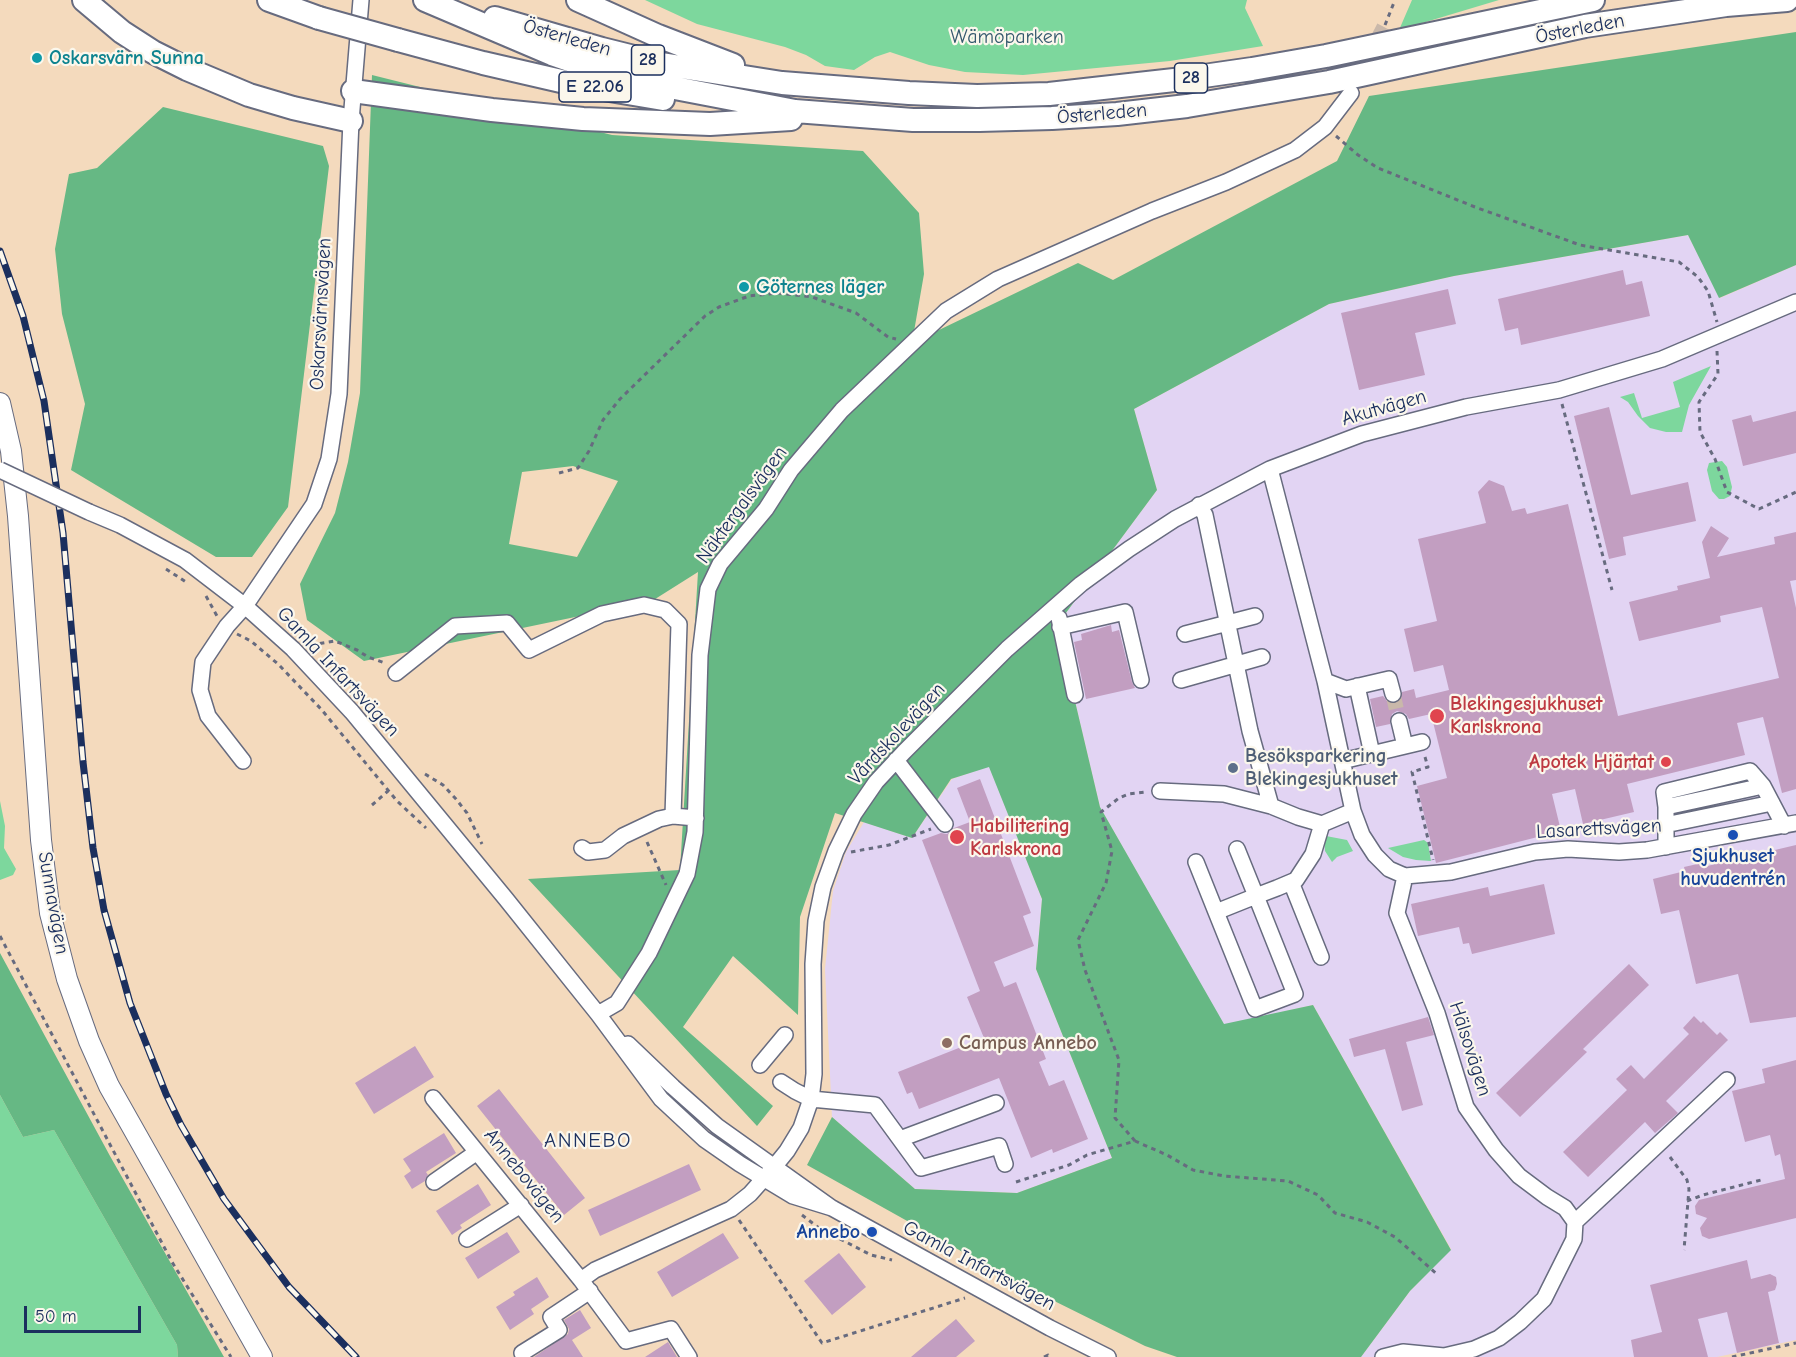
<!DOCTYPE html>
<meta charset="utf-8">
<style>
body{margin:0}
#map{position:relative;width:1796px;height:1357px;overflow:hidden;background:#f4dabd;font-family:"Comic Neue",sans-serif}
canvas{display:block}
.scale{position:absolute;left:24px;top:1306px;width:117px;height:27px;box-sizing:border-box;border:3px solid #1b2f5e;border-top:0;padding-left:8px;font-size:18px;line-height:21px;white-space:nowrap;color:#1b2f5e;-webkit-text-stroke:4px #fbf7ec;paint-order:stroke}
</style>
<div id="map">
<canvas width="1796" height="1357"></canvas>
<div class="scale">50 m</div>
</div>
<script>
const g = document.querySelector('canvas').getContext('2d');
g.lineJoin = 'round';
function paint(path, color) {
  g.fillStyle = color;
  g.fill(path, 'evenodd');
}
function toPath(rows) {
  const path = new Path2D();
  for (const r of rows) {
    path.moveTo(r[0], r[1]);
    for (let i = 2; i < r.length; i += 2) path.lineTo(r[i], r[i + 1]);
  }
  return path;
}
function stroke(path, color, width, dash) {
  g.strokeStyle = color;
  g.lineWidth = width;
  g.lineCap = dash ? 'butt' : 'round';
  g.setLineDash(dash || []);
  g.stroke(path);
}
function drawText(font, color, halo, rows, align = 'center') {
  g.font = font + ' "Comic Neue",sans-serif';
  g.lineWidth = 4.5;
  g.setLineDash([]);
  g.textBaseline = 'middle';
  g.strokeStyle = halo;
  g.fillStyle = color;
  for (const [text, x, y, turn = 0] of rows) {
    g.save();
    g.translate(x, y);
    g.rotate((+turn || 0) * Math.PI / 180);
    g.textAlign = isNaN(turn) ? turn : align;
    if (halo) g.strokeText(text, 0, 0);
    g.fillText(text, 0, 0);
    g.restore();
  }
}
const built = toPath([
 [1688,235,1720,298,1796,265,1796,1340,1717,1357,1361,1357,1410,1291,1451,1249,1313,1005,1224,1025,1100,807,1057,625,1157,490,1134,409,1329,304,1454,276],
 [989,766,1042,899,1036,969,1112,1158,1017,1193,915,1189,832,1117,825,969,833,891,846,852,864,822,912,838,952,779]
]);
const green = toPath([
 [645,0,1247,0,1245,8,1263,46,1170,61,1023,75,965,72,929,65,890,52,875,57,854,70,825,66,806,55,785,47,697,24],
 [1412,0,1499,0,1399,30],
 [1711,366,1689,405,1682,432,1666,432,1650,428,1638,416,1628,402,1620,397,1634,393,1642,418,1680,407,1673,382],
 [1722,461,1727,467,1732,487,1730,496,1724,499,1719,499,1712,491,1707,470,1709,463],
 [0,801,5,826,4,848,16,869,13,875,0,880],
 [1326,836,1347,840,1353,851,1337,857,1332,862,1325,851,1324,839],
 [1424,840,1428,843,1431,861,1416,860,1403,857,1388,848],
 [0,1095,23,1137,54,1130,177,1345,178,1357,0,1357]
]);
const forest = toPath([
 [1796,32,1796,265,1719,298,1688,235,1454,276,1329,304,1134,409,1157,490,1057,625,1100,807,1224,1024,1313,1005,1451,1250,1410,1291,1361,1357,1177,1357,1145,1346,1020,1284,807,1165,832,1117,915,1189,1017,1193,1112,1158,1036,969,1042,899,989,767,951,779,912,838,835,813,800,917,798,1015,733,956,683,1027,773,1106,757,1126,528,879,680,870,698,572,652,601,364,661,307,620,300,584,335,513,348,462,360,393,372,75,612,135,863,151,919,213,924,274,912,343,1078,263,1113,280,1337,161,1369,96],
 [573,466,618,481,577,557,509,544,522,472],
 [163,107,323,146,329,166,288,507,252,557,216,557,71,470,85,404,62,314,55,249,69,174,97,168],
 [0,953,110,1156,224,1357,178,1357,177,1345,54,1130,23,1137,0,1095]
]);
const building = toPath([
 [1623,270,1626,285,1642,281,1650,316,1521,345,1518,328,1505,331,1498,299],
 [1448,289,1456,324,1415,333,1425,375,1359,390,1341,313],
 [1609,407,1631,495,1688,482,1696,521,1623,537,1626,555,1609,559,1574,416],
 [1796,411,1796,453,1743,466,1732,420,1751,415,1753,422],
 [1489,480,1504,486,1512,511,1525,508,1527,514,1568,504,1618,716,1779,678,1762,607,1720,616,1721,622,1639,641,1629,602,1678,590,1677,586,1710,578,1702,542,1711,526,1729,538,1717,557,1775,544,1774,537,1796,532,1796,580,1790,581,1796,608,1796,789,1782,793,1763,717,1737,723,1745,755,1627,784,1634,812,1583,824,1575,789,1552,794,1561,831,1436,863,1417,786,1447,778,1431,714,1409,719,1406,714,1397,711,1392,714,1390,724,1376,727,1370,699,1383,696,1387,701,1395,704,1400,700,1402,692,1414,689,1416,698,1449,690,1443,665,1414,672,1404,629,1437,621,1418,539,1486,523,1478,492],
 [1111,625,1112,632,1119,630,1132,682,1135,688,1086,699,1074,642,1082,640,1081,634],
 [980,779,1031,913,1023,916,1034,946,994,962,1004,987,1016,982,1046,1059,1039,1062,1049,1086,1064,1080,1088,1139,1053,1153,1052,1149,1031,1158,999,1078,919,1109,912,1092,907,1094,898,1072,984,1038,967,997,980,991,922,840,941,833,947,834,954,828,970,822,957,788],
 [1796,845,1796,1017,1750,1023,1738,974,1696,984,1679,910,1661,914,1653,879,1685,871,1684,867,1702,863,1703,867],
 [1544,884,1555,934,1472,954,1469,943,1463,944,1459,927,1418,936,1411,904,1488,887,1490,896],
 [1629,964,1649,985,1583,1049,1587,1052,1520,1117,1496,1093],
 [1694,1016,1701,1023,1703,1021,1717,1035,1720,1032,1728,1040,1666,1101,1678,1113,1655,1133,1645,1122,1588,1177,1563,1152,1627,1090,1616,1079,1631,1065,1644,1079,1689,1034,1683,1028],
 [1428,1017,1434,1035,1406,1042,1423,1105,1402,1111,1385,1049,1354,1057,1349,1039],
 [415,1046,434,1077,374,1114,355,1083],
 [1796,1060,1796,1218,1709,1239,1702,1236,1700,1228,1707,1218,1696,1214,1695,1206,1699,1200,1785,1179,1780,1154,1775,1156,1770,1135,1745,1142,1732,1091,1765,1083,1762,1069],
 [499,1089,585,1198,564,1215,477,1106],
 [444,1133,456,1153,426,1172,428,1175,425,1181,412,1189,404,1176,411,1171,403,1159],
 [689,1164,701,1190,600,1236,588,1210],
 [478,1184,491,1205,460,1225,462,1228,452,1235,436,1211],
 [507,1232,520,1252,478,1279,465,1258],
 [723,1233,739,1258,672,1297,657,1272],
 [839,1253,866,1287,832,1315,804,1281],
 [1747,1260,1751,1279,1770,1274,1776,1277,1777,1284,1775,1290,1768,1292,1779,1343,1737,1353,1727,1312,1698,1319,1708,1357,1634,1357,1631,1340,1662,1332,1650,1285],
 [537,1277,549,1297,531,1309,534,1314,510,1330,496,1307,515,1295,513,1292],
 [580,1310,591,1328,572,1340,583,1357,534,1357,568,1334,569,1329,564,1320],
 [956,1319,975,1341,956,1357,911,1357],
 [668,1342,677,1357,645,1357]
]);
const minorTunnel = toPath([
 [1357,79,1384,27],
 [1393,694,1399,721]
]);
const path = toPath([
 [1385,25,1395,0],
 [1336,136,1358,155,1378,168,1475,207,1580,245,1679,262,1698,277,1708,291,1717,322],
 [1717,351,1718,374,1699,402,1700,432,1715,459,1727,492,1759,509,1796,492],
 [1562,404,1612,590],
 [559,473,578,468,589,451,603,420,620,399,705,316,719,307,749,296,778,293,812,297,856,313,888,337,896,339],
 [166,569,186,582],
 [206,596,217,616],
 [237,634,251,641,278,664,321,709,397,801,426,828],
 [311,645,335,641,357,650,368,657,385,663],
 [1425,757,1428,767,1412,772,1433,860],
 [425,774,443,785,456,799,467,813,482,844],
 [372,805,388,791],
 [647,842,666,885],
 [851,852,889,845,931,829],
 [0,936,172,1262,231,1357],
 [1135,1141,1115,1118,1119,1060,1085,970,1078,940,1106,883,1112,851,1101,812,1119,798,1129,794,1146,792],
 [1670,1157,1687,1180,1689,1189,1684,1250],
 [1016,1182,1069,1165,1087,1155,1135,1141,1167,1155,1193,1170,1224,1176,1288,1181,1318,1195,1335,1213,1367,1222,1395,1237,1438,1275],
 [1687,1201,1703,1195,1761,1180],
 [802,1215,819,1228,871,1255,892,1260],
 [739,1220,822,1343,965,1298],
 [1044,1357,1048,1355,1049,1357],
 [1732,1357,1796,1343]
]);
const minor = toPath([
 [1796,302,1662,359,1559,390,1466,407,1362,434,1270,469,1325,681,1353,811,1362,835,1375,855,1389,869,1405,876,1451,872,1535,852,1568,849,1619,852,1647,850,1796,823],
 [1199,505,1205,515,1250,731,1271,806],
 [89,512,120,525,185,560,245,606,293,649,352,712,506,899,598,1014,661,1099,704,1139,740,1164,793,1196,832,1208],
 [1059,618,1075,695],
 [1060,627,1125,612,1141,680],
 [1185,634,1255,616],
 [396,673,455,626,507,623,529,650,602,614,644,605,665,610,679,624,673,816],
 [1181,680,1262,657],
 [1325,681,1346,689,1389,679,1393,694],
 [1357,686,1372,754],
 [1399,721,1405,746],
 [896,760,945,824],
 [243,761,208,716,200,690,203,662,227,626,245,606,314,504,329,459,339,394,351,121,361,0],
 [1342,761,1422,742],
 [1160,791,1224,794,1271,806,1298,817,1322,824],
 [1666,807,1763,786],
 [1322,824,1353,811],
 [1665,825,1772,803],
 [1666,847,1666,807,1664,792,1750,771,1763,786,1784,826],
 [582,848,588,852,605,850,623,836,659,819,673,816,696,818],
 [1237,849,1256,896,1295,994,1255,1009,1216,912,1256,896,1277,888,1296,880,1313,854,1322,824],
 [1196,862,1216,912],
 [1291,882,1321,957],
 [598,1014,617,1003,649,953,687,874,695,832,700,655,708,589,720,564,766,509,791,470,842,410,946,311,998,279,1152,211,1226,182,1295,150,1325,127,1351,93],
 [628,1044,673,1087,717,1126,832,1208,1050,1328,1108,1357],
 [760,1065,785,1035],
 [781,1082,795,1091,811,1099,875,1105,921,1168,999,1146,1005,1164],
 [433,1098,581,1280,626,1341,671,1329,689,1357],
 [900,1139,996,1103],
 [434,1182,477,1152],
 [1575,1222,1727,1080],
 [467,1239,521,1205],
 [581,1280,595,1270,731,1209,750,1194,774,1167,787,1151,801,1128,811,1099,814,1074,813,964,816,921,823,887,836,851,854,814,876,782,904,752,1007,649,1081,584,1129,549,1175,519,1270,469],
 [522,1353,559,1330,551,1317,590,1291],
 [1383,1357,1403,1352,1444,1356,1474,1349,1499,1338,1520,1322,1544,1299,1574,1239,1575,1222,1565,1208,1547,1197,1519,1176,1496,1150,1466,1107,1437,1013,1397,913,1405,876]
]);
const major = toPath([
 [0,403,11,451,18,516,41,840,50,913,67,979,89,1041,109,1086,262,1357]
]);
const highway = toPath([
 [84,0,122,32,153,52,187,69,249,95,293,108,351,121],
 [269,0,319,18],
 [425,0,552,54,590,67,654,84,795,111,913,120,979,120,1052,118,1117,114,1187,106,1329,82,1585,26,1726,5,1787,0],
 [578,0,658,36,733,65],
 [495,18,602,49,662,64,719,73,782,83,909,93,977,96,1049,94,1183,79,1252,69,1326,56,1593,0],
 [398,40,483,63,574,84,663,99],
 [353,91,492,110,583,119,710,124,791,119]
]);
const rail = toPath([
 [0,251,23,316,44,401,63,533,83,762,93,848,104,910,130,1003,166,1094,181,1125,224,1199,289,1287,356,1357]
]);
const minorBridge = toPath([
 [0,470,89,512]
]);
const highwayBridge = toPath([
 [319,18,398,40]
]);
const markers = [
 [37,58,6,"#0f9aa8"],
 [744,287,6,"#0f9aa8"],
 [1437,716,8,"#e0444e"],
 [1666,762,6,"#e0444e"],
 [1233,768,6,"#5c6f8a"],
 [1733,835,6,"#1a4fb4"],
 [957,837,8,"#e0444e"],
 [947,1043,6,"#8d6e63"],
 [872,1232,6,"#1a4fb4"]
];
const shields = [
 [648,60,33],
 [1191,78,33],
 [595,87,72]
];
const shieldNames = [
 ["28",648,60],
 ["28",1191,78],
 ["E 22.06",595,87]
];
const streetNames = [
 ["Österleden",1580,29,-11],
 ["Österleden",567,38,16],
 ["Österleden",1102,114,-5],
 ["Oskarsvärnsvägen",321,314,-87],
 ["Akutvägen",1384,408,-16],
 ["Näktergalsvägen",742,505,-54],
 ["Gamla Infartsvägen",338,672,47],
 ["Vårdskolevägen",897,734,-47],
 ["Lasarettsvägen",1599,829,-3],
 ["Sunnavägen",53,903,80],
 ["Hälsovägen",1470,1049,72],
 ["Annebovägen",524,1176,51],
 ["Gamla Infartsvägen",979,1266,28]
];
const parkNames = [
 ["Wämöparken",1007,37]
];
const cultureNames = [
 ["Oskarsvärn Sunna",49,58],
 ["Göternes läger",756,287]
];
const healthNames = [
 ["Blekingesjukhuset",1450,704],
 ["Karlskrona",1450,727],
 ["Apotek Hjärtat",1654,762,"right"],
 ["Habilitering",970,826],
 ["Karlskrona",970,849]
];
const serviceNames = [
 ["Besöksparkering",1245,756],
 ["Blekingesjukhuset",1245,779]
];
const transitNames = [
 ["Sjukhuset",1733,856],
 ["huvudentrén",1733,879],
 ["Annebo",860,1232,"right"]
];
const educationNames = [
 ["Campus Annebo",959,1043]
];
const neighbourhoodNames = [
 ["ANNEBO",588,1141]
];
paint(built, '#e2d4f3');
paint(green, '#7dd79d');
paint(forest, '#66b884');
paint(building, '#c29ec1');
stroke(minorTunnel, '#c9b8aa', 15, [15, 8]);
stroke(minor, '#676b7f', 18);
stroke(major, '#676b7f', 22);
stroke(highway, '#676b7f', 26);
stroke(path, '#676b7f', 3, [4.5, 4.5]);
stroke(minor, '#fff', 15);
stroke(major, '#fff', 20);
stroke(highway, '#fff', 22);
stroke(rail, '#1b2f5e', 7);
stroke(rail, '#fbf7ec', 4.5, [14]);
stroke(minorBridge, '#676b7f', 18, []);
stroke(highwayBridge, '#676b7f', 26, []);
stroke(minorBridge, '#fff', 15);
stroke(highwayBridge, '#fff', 22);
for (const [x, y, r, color] of markers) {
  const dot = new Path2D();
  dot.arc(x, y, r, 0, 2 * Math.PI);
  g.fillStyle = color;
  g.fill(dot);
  stroke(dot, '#fbf7ec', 2);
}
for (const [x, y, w] of shields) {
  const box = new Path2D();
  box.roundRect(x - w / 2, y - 15, w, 30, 4.5);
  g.fillStyle = '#fbf7ec';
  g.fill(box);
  stroke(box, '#1b2f5e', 1.5);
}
drawText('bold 18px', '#1b2f5e', null, shieldNames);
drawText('20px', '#1b2f5e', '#fbf7ec', streetNames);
drawText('20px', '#34596e', '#fbf7ec', parkNames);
drawText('bold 20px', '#0d838f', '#fbf7ec', cultureNames, 'left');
drawText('bold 20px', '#be3a42', '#fbf7ec', healthNames, 'left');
drawText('bold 20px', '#4e5e75', '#fbf7ec', serviceNames, 'left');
drawText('bold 20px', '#164399', '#fbf7ec', transitNames);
drawText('bold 20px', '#785e54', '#fbf7ec', educationNames, 'left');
g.letterSpacing = '1.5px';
drawText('21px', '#1b2f5e', '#fbf7ec', neighbourhoodNames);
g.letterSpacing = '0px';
</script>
